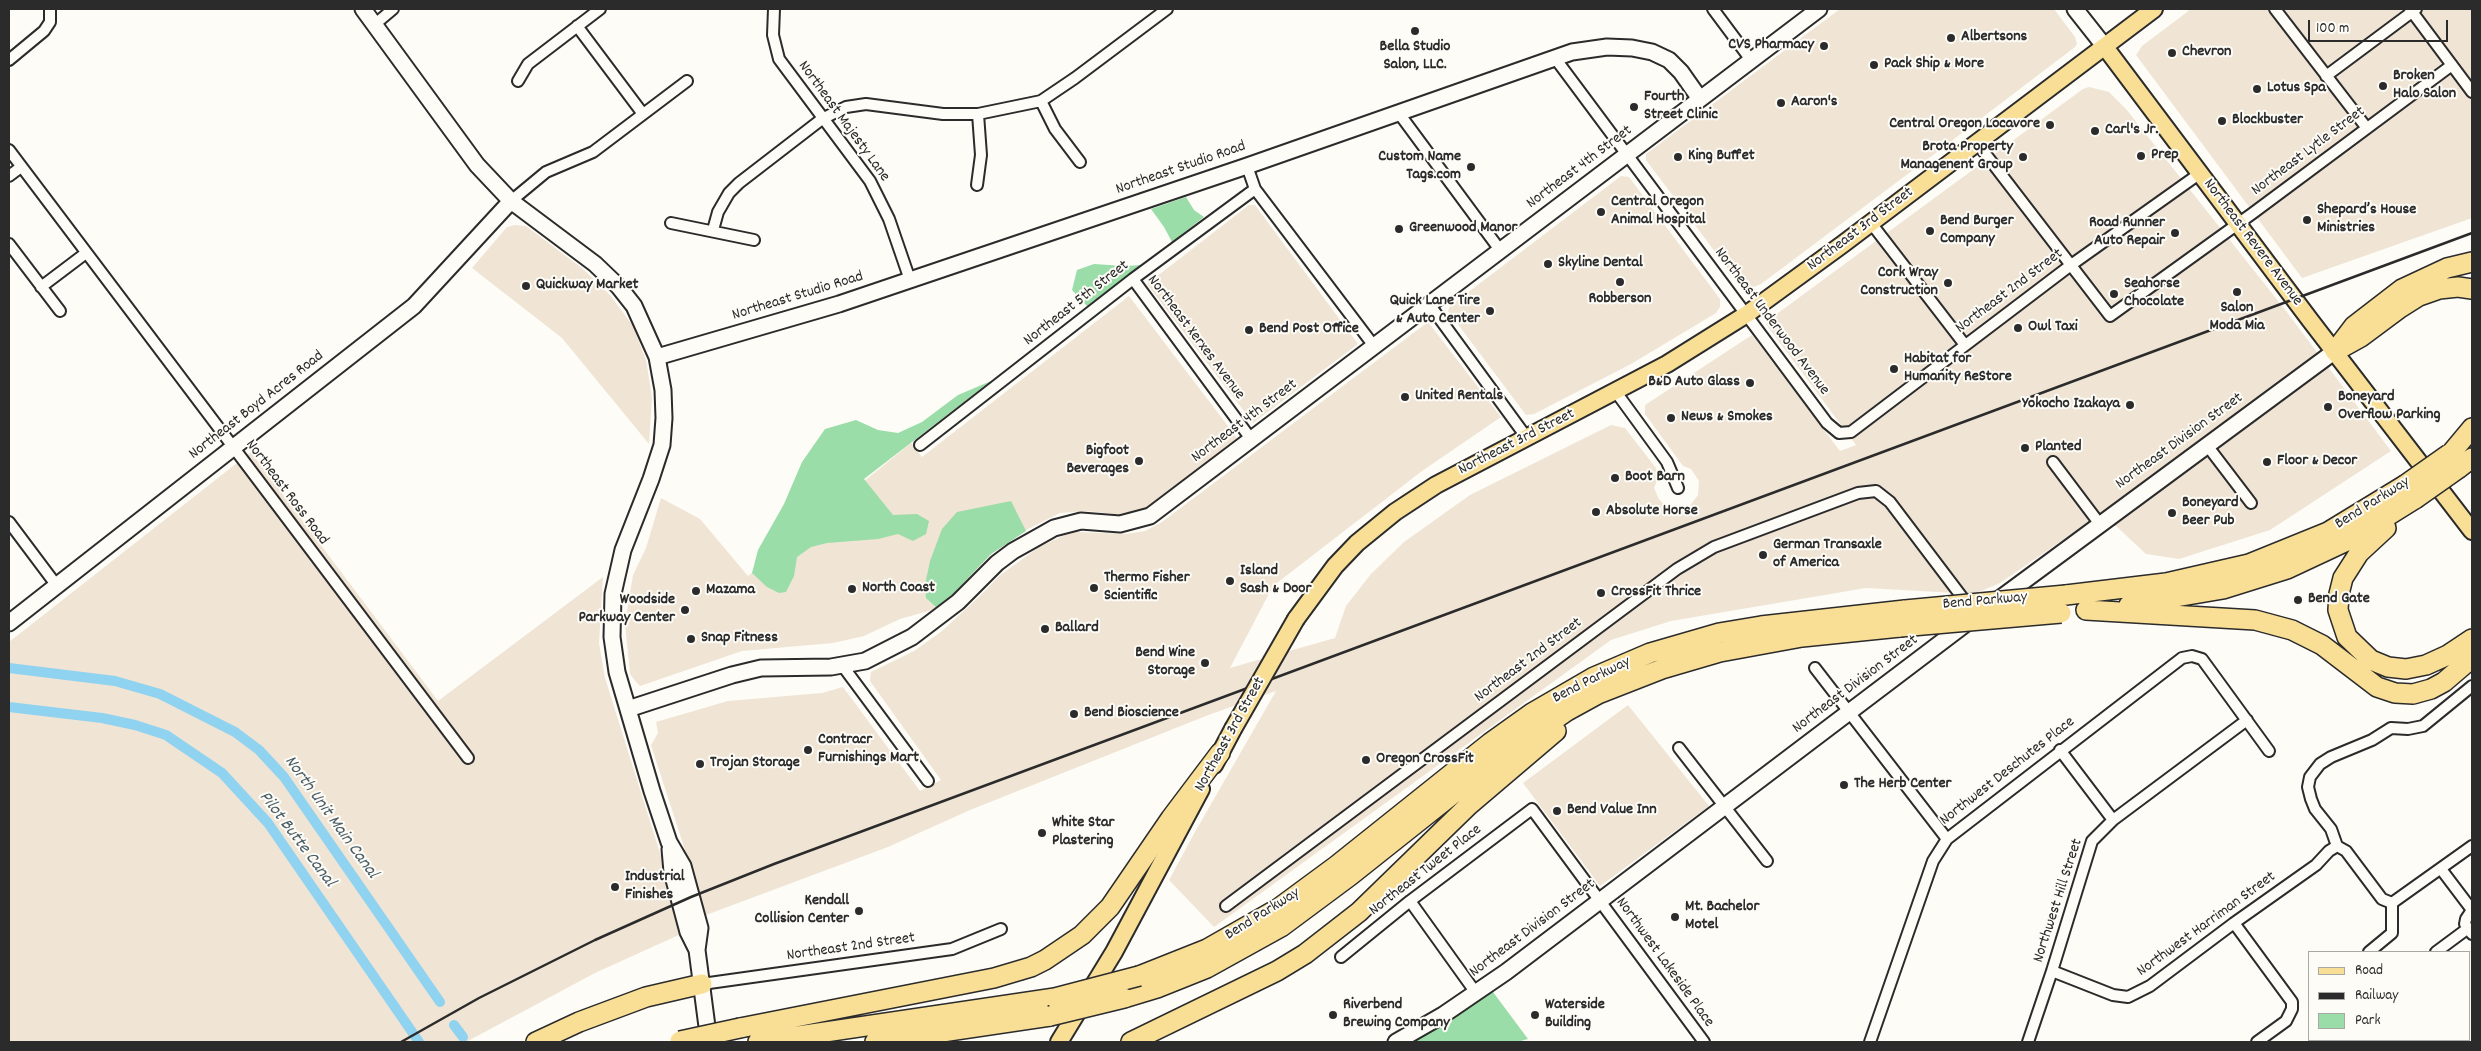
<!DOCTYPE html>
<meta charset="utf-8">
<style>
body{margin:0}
#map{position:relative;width:2481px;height:1051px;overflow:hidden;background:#fdfcf7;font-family:Dekko,sans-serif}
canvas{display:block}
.frame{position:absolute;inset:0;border:10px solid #2b2b2b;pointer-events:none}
.legend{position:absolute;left:2308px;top:951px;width:162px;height:90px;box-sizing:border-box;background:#fdfcf7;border:1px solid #a9a8a5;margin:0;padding:6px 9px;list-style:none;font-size:15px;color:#2b2b2b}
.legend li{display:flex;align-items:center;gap:10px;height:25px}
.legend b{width:25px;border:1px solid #a9a8a5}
.scale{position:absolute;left:2308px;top:20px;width:140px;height:22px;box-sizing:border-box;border:2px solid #2b2b2b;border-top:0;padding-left:6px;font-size:15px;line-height:18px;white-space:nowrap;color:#2b2b2b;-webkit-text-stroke:4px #fdfcf7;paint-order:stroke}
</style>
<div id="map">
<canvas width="2481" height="1051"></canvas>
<div class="frame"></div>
<ul class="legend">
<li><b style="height:6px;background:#f9df96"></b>Road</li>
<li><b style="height:6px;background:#2b2b2b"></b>Railway</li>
<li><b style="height:14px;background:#9adda8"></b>Park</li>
</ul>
<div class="scale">100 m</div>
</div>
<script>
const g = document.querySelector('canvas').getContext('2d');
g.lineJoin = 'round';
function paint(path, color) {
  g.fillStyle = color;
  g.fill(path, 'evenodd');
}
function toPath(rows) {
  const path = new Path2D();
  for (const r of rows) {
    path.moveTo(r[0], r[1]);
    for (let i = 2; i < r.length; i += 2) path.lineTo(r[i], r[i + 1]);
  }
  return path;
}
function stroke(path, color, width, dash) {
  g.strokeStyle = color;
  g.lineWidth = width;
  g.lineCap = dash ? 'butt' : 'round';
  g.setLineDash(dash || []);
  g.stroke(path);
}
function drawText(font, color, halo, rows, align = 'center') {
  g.font = font + ' Dekko,sans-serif';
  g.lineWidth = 4;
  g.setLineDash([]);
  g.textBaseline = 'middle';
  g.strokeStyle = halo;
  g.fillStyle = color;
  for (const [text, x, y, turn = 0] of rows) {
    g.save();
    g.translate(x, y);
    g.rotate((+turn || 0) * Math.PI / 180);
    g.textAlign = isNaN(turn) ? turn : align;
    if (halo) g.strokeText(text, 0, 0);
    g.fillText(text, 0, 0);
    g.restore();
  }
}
const built = toPath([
 [1840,9,2054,9,2075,37,2077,44,2075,47,1937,152,1761,284,1754,287,1744,286,1737,281,1646,160,1646,154],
 [2191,9,2472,9,2472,218,2302,278,2136,55,2142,46],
 [2089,87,2109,92,2126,109,2286,311,2391,451,2270,530,2179,559,2146,554,2116,526,2086,524,2000,583,1974,594,1866,588,1671,621,1611,640,1214,927,1169,880,1195,832,1276,691,1211,714,970,810,888,847,706,915,651,745,658,733,656,722,728,701,822,693,843,687,920,791,941,780,870,681,871,672,914,651,942,631,981,595,999,576,1039,547,1065,535,1077,532,1126,534,1145,531,1162,522,1428,322,1501,417,1422,471,1273,586,1230,668,1335,638,1346,606,1371,574,1404,542,1470,495,1611,425,1625,428,1656,468,1659,476,1654,488,1659,499,1668,508,1681,510,1688,508,1698,495,1699,481,1691,469,1683,466,1645,414,1645,405,1752,335,1840,451,1856,445,1766,324,1774,316,1846,263,2083,89],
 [1621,176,1629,177,1652,208,1720,299,1720,307,1716,313,1631,364,1534,414,1526,415,1448,311,1450,306],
 [1249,205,1255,205,1358,344,1253,423,1147,284],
 [515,225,526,226,583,269,610,295,633,326,646,360,652,397,649,444,562,338,472,268,507,227],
 [1129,296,1237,438,1154,506,1122,515,1087,511,1060,513,1028,529,991,554,946,601,932,610,900,619,864,636,833,643,742,651,640,686,636,682,630,674,625,624,633,575,646,548,661,498,700,519,748,576,911,443,922,457],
 [251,452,438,701,603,577,599,643,605,678,671,888,681,934,595,973,466,1042,9,1042,9,642],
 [1628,705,1709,806,1600,886,1523,783]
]);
const green = toPath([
 [1186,197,1194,210,1204,217,1172,242,1164,227,1151,209],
 [1094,264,1125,266,1142,265,1088,307,1072,290,1077,270],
 [991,381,864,479,893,515,917,514,929,521,926,534,913,541,898,534,878,539,827,543,811,547,797,557,794,576,786,592,779,593,767,587,752,573,758,550,784,504,802,462,825,429,856,420,878,430,898,433,922,422,958,395],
 [1011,501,1026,531,991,554,946,601,936,607,926,598,925,585,930,561,942,529,957,512],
 [1493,992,1528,1039,1517,1042,1414,1042],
 [2372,1040,2460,1040,2458,1042,2374,1042]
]);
const canal = toPath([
 [9,668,115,681,160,694,235,732,259,750,284,777,440,1002],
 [9,707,102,718,135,725,166,735,222,773,268,823,419,1042],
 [454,1025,463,1037]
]);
const street = toPath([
 [774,9,773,35,779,59,870,181,889,219,910,280],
 [1713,9,1751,60],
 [2275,9,2366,127],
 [2410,9,2472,92],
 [374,25,393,9],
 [577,26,643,114],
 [1555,58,1827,423,1839,433,1851,432,2071,265,2199,174],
 [9,60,44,31,50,22,50,9],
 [2326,76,2416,9],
 [518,81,528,64,600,9],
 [1041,101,1055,129,1080,162],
 [1398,112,1500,250],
 [1977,143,2110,316,2253,213,2452,65],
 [9,150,468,758],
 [1247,166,1255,189,1374,346],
 [9,176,21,167],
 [977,185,981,155,978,114],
 [511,201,546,172,593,152,687,81],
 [671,223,754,240],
 [1871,223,1965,345],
 [713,230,718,212,729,193,739,183,822,119,846,107,866,104,943,114,978,114,1041,101,1075,78,1167,9],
 [9,244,60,311],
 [1133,279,1251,439],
 [41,287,86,253],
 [1429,304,1527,438],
 [1616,392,1667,462,1678,488],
 [2206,444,2251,503],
 [920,445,1133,279,1255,189],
 [2053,462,2099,523],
 [9,522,57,586],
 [842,665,928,781],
 [1815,668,1947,839],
 [1679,748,1767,861],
 [2060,750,2113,820],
 [2337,846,2331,829,2315,809,2311,799,2308,787,2310,777,2320,764,2331,757,2372,740,2391,728,2408,729,2423,726,2472,686],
 [2441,869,2472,910],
 [1410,901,1476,993],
 [1226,906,1677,569,1714,547,1858,493,1876,491,1890,502,1968,605],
 [2472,910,2466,919,2465,924,2472,934],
 [2234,923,2292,1002,2292,1009,2286,1021,2257,1042],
 [2369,952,2392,933,2392,903],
 [2436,952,2467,929],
 [1341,957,1410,901,1532,809,1704,1042],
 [2052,971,2113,995,2128,997,2150,986,2234,923,2316,865,2329,851,2337,846,2346,851,2382,899,2392,903,2472,846],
 [702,984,952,949,1001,929],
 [1870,1042,1933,861,1947,839,2182,658,2192,656,2202,659,2269,751],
 [2028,1042,2052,971,2092,841,2113,820,2247,720]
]);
const secondary = toPath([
 [363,9,477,165,511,201,595,264,619,287,634,306,657,357,663,390,664,418,662,445,651,479,623,550,613,594,612,637,617,672,652,791,669,842,683,866,700,928,697,950,709,1042],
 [2075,9,2105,47],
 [657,357,839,304,1247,166,1572,52,1607,47,1632,48,1652,52,1669,60,1681,72,1700,99],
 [1994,603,2335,351],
 [9,623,414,306,511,201],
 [628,709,732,675,761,668,831,667,865,661,912,637,958,602,997,563,1013,551,1054,528,1081,521,1120,524,1150,516,1819,9],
 [670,849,672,872,688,932,697,950],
 [1396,1042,1443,1015,1506,972,1972,619]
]);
const primary = toPath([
 [2105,47,2310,320,2472,531],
 [1296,619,1335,566,1357,543,1395,512,1436,485,1667,364,1747,314,1843,244,2154,9],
 [1214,765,1233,729],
 [1059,1042,1114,952,1201,789]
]);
const highway = toPath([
 [2343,347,2361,337,2400,308,2419,296,2439,289,2458,287,2472,289],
 [2335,351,2354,326,2402,289,2447,268,2472,262],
 [2452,452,2472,428],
 [2459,468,2472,458],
 [2386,528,2359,553,2343,578,2339,594,2338,610,2347,637,2371,660,2388,667,2406,669,2426,665,2448,655,2472,639],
 [2066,595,2166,583,2249,564,2328,532,2405,485],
 [2129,605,2223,589,2287,569,2349,540,2415,499],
 [2086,610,2255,620,2292,630,2322,645,2377,687,2395,693,2413,694,2431,689,2444,682,2472,658],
 [1139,976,1207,949,1279,908,1336,866,1490,743,1532,713,1594,677,1650,653,1719,633,1761,626,1905,610],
 [1124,998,1157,988,1207,968,1281,927,1351,875,1492,763,1567,711,1598,694,1662,669,1720,652,1802,637,1900,627],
 [740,1028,994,978,1031,967,1045,960,1082,935,1110,907,1171,818,1220,753],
 [536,1042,579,1022,646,997,702,984],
 [758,1042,1055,998],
 [875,1042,1050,1016],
 [1131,1042,1277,971,1305,954,1359,912,1469,805,1556,731]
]);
const rail = toPath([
 [401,1042,479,998,595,940,691,897,774,864,2472,233]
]);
const primaryBridge = toPath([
 [1233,729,1296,619]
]);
const highwayBridge = toPath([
 [2405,485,2449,454],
 [2415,499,2459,468],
 [1905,610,2066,595],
 [1900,627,2061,613],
 [1055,998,1139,976],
 [1050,1016,1124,998],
 [680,1041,740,1028]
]);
const markers = [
 [1415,31,5,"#2b2b2b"],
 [1951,38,5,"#2b2b2b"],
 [1824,46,5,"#2b2b2b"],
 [2172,53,5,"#2b2b2b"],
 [1874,65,5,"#2b2b2b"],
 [2383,86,5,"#2b2b2b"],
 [2257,89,5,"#2b2b2b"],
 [1781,103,5,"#2b2b2b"],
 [1634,107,5,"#2b2b2b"],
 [2222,121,5,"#2b2b2b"],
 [2050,125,5,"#2b2b2b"],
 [2095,131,5,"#2b2b2b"],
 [2141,156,5,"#2b2b2b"],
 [1678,157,5,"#2b2b2b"],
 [2023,157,5,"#2b2b2b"],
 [1471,167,5,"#2b2b2b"],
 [1601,212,5,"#2b2b2b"],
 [2307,220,5,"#2b2b2b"],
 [1399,229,5,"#2b2b2b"],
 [1930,231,5,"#2b2b2b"],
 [2175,233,5,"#2b2b2b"],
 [1548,264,5,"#2b2b2b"],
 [1620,282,5,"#2b2b2b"],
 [1948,283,5,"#2b2b2b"],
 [526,286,5,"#2b2b2b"],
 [2237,292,5,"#2b2b2b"],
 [2114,294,5,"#2b2b2b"],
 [1490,311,5,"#2b2b2b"],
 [2018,328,5,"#2b2b2b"],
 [1249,330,5,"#2b2b2b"],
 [1894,369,5,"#2b2b2b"],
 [1750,383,5,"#2b2b2b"],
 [1405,397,5,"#2b2b2b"],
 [2130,405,5,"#2b2b2b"],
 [2328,407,5,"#2b2b2b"],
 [1671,418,5,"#2b2b2b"],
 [2025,448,5,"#2b2b2b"],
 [1139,461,5,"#2b2b2b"],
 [2267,462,5,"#2b2b2b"],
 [1615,478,5,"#2b2b2b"],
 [1596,512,5,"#2b2b2b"],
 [2172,513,5,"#2b2b2b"],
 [1763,555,5,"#2b2b2b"],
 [1230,581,5,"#2b2b2b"],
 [1094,588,5,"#2b2b2b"],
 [852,589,5,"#2b2b2b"],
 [696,591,5,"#2b2b2b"],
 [1601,593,5,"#2b2b2b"],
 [2298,600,5,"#2b2b2b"],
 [685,610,5,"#2b2b2b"],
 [1045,629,5,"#2b2b2b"],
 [691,639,5,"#2b2b2b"],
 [1205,663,5,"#2b2b2b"],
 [1074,714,5,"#2b2b2b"],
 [808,750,5,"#2b2b2b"],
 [1366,760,5,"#2b2b2b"],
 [700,764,5,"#2b2b2b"],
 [1844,785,5,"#2b2b2b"],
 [1557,811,5,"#2b2b2b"],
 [1042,833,5,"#2b2b2b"],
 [615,887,5,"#2b2b2b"],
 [859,911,5,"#2b2b2b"],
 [1675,917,5,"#2b2b2b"],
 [1333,1015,5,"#2b2b2b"],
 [1535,1015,5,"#2b2b2b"]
];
const poiNames = [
 ["Albertsons",1961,38],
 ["CVS Pharmacy",1814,46,"right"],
 ["Bella Studio",1415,48,"center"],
 ["Salon, LLC.",1415,66,"center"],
 ["Chevron",2182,53],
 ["Pack Ship & More",1884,65],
 ["Broken",2393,77],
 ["Halo Salon",2393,95],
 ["Lotus Spa",2267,89],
 ["Fourth",1644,98],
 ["Street Clinic",1644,116],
 ["Aaron's",1791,103],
 ["Blockbuster",2232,121],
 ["Central Oregon Locavore",2040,125,"right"],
 ["Carl's Jr.",2105,131],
 ["Brota Property",2013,148,"right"],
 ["Managenent Group",2013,166,"right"],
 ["Prep",2151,156],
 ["King Buffet",1688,157],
 ["Custom Name",1461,158,"right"],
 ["Tags.com",1461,176,"right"],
 ["Central Oregon",1611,203],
 ["Animal Hospital",1611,221],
 ["Shepard’s House",2317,211],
 ["Ministries",2317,229],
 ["Bend Burger",1940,222],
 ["Company",1940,240],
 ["Road Runner",2165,224,"right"],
 ["Auto Repair",2165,242,"right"],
 ["Greenwood Manor",1409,229],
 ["Skyline Dental",1558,264],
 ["Cork Wray",1938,274,"right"],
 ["Construction",1938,292,"right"],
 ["Seahorse",2124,285],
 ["Chocolate",2124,303],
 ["Quickway Market",536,286],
 ["Robberson",1620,300,"center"],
 ["Quick Lane Tire",1480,302,"right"],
 ["& Auto Center",1480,320,"right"],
 ["Salon",2237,309,"center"],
 ["Moda Mia",2237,327,"center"],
 ["Owl Taxi",2028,328],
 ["Bend Post Office",1259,330],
 ["Habitat for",1904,360],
 ["Humanity ReStore",1904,378],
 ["B&D Auto Glass",1740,383,"right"],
 ["United Rentals",1415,397],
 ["Boneyard",2338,398],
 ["Overflow Parking",2338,416],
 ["Yokocho Izakaya",2120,405,"right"],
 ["News & Smokes",1681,418],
 ["Planted",2035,448],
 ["Bigfoot",1129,452,"right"],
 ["Beverages",1129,470,"right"],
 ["Floor & Decor",2277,462],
 ["Boot Barn",1625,478],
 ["Boneyard",2182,504],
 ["Beer Pub",2182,522],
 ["Absolute Horse",1606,512],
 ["German Transaxle",1773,546],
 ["of America",1773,564],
 ["Island",1240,572],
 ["Sash & Door",1240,590],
 ["Thermo Fisher",1104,579],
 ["Scientific",1104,597],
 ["North Coast",862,589],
 ["Mazama",706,591],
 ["CrossFit Thrice",1611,593],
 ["Bend Gate",2308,600],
 ["Woodside",675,601,"right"],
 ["Parkway Center",675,619,"right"],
 ["Ballard",1055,629],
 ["Snap Fitness",701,639],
 ["Bend Wine",1195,654,"right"],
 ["Storage",1195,672,"right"],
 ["Bend Bioscience",1084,714],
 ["Contracr",818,741],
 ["Furnishings Mart",818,759],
 ["Oregon CrossFit",1376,760],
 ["Trojan Storage",710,764],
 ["The Herb Center",1854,785],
 ["Bend Value Inn",1567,811],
 ["White Star",1052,824],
 ["Plastering",1052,842],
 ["Industrial",625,878],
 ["Finishes",625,896],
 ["Kendall",849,902,"right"],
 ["Collision Center",849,920,"right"],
 ["Mt. Bachelor",1685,908],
 ["Motel",1685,926],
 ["Riverbend",1343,1006],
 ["Brewing Company",1343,1024],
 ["Waterside",1545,1006],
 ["Building",1545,1024]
];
const streetNames = [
 ["Northeast Majesty Lane",843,122,54],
 ["Northeast Lytle Street",2309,152,-37],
 ["Northeast 4th Street",1580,168,-37],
 ["Northeast Studio Road",1181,169,-19],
 ["Northeast 3rd Street",1861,230,-37],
 ["Northeast Revere Avenue",2252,243,53],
 ["Northeast 2nd Street",2010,292,-37],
 ["Northeast Studio Road",798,297,-17],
 ["Northeast 5th Street",1077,304,-38],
 ["Northeast Underwood Avenue",1771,322,53],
 ["Northeast Xerxes Avenue",1195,338,53],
 ["Northeast Boyd Acres Road",257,406,-38],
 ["Northeast 4th Street",1245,422,-37],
 ["Northeast Division Street",2180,442,-36],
 ["Northeast 3rd Street",1517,443,-27],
 ["Northeast Ross Road",286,493,53],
 ["Bend Parkway",2373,504,-32],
 ["Bend Parkway",1985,602,-5],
 ["Northeast 2nd Street",1529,661,-37],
 ["Bend Parkway",1592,681,-27],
 ["Northeast Division Street",1856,685,-37],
 ["Northeast 3rd Street",1231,735,-61],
 ["Northwest Deschutes Place",2008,772,-38],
 ["Northeast Tweet Place",1426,871,-38],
 ["Northwest Hill Street",2059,901,-72],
 ["Bend Parkway",1263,915,-32],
 ["Northwest Harriman Street",2207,925,-36],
 ["Northeast Division Street",1533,929,-37],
 ["Northeast 2nd Street",851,948,-8],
 ["Northwest Lakeside Place",1664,963,54]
];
const waterNames = [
 ["North Unit Main Canal",330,818,54],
 ["Pilot Butte Canal",296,840,53]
];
paint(built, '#f0e4d4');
paint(green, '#9adda8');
stroke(canal, '#8fd3f0', 10);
stroke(street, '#2b2b2b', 14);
stroke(secondary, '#2b2b2b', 19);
stroke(primary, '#2b2b2b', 20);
stroke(highway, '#2b2b2b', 22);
stroke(street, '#fdfcf7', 10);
stroke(secondary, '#fdfcf7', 15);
stroke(primary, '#f9df96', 16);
stroke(highway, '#f9df96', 19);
stroke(rail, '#2b2b2b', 2.5);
stroke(primaryBridge, '#2b2b2b', 20, []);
stroke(highwayBridge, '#2b2b2b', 22, []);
stroke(primaryBridge, '#f9df96', 16);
stroke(highwayBridge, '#f9df96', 19);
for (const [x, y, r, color] of markers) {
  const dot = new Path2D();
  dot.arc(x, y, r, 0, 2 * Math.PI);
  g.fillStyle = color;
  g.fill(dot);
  stroke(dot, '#fdfcf7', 2);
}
drawText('bold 16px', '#2b2b2b', '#fdfcf7', poiNames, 'left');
drawText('16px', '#2b2b2b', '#fdfcf7', streetNames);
drawText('italic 18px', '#495d66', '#fdfcf7', waterNames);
</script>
